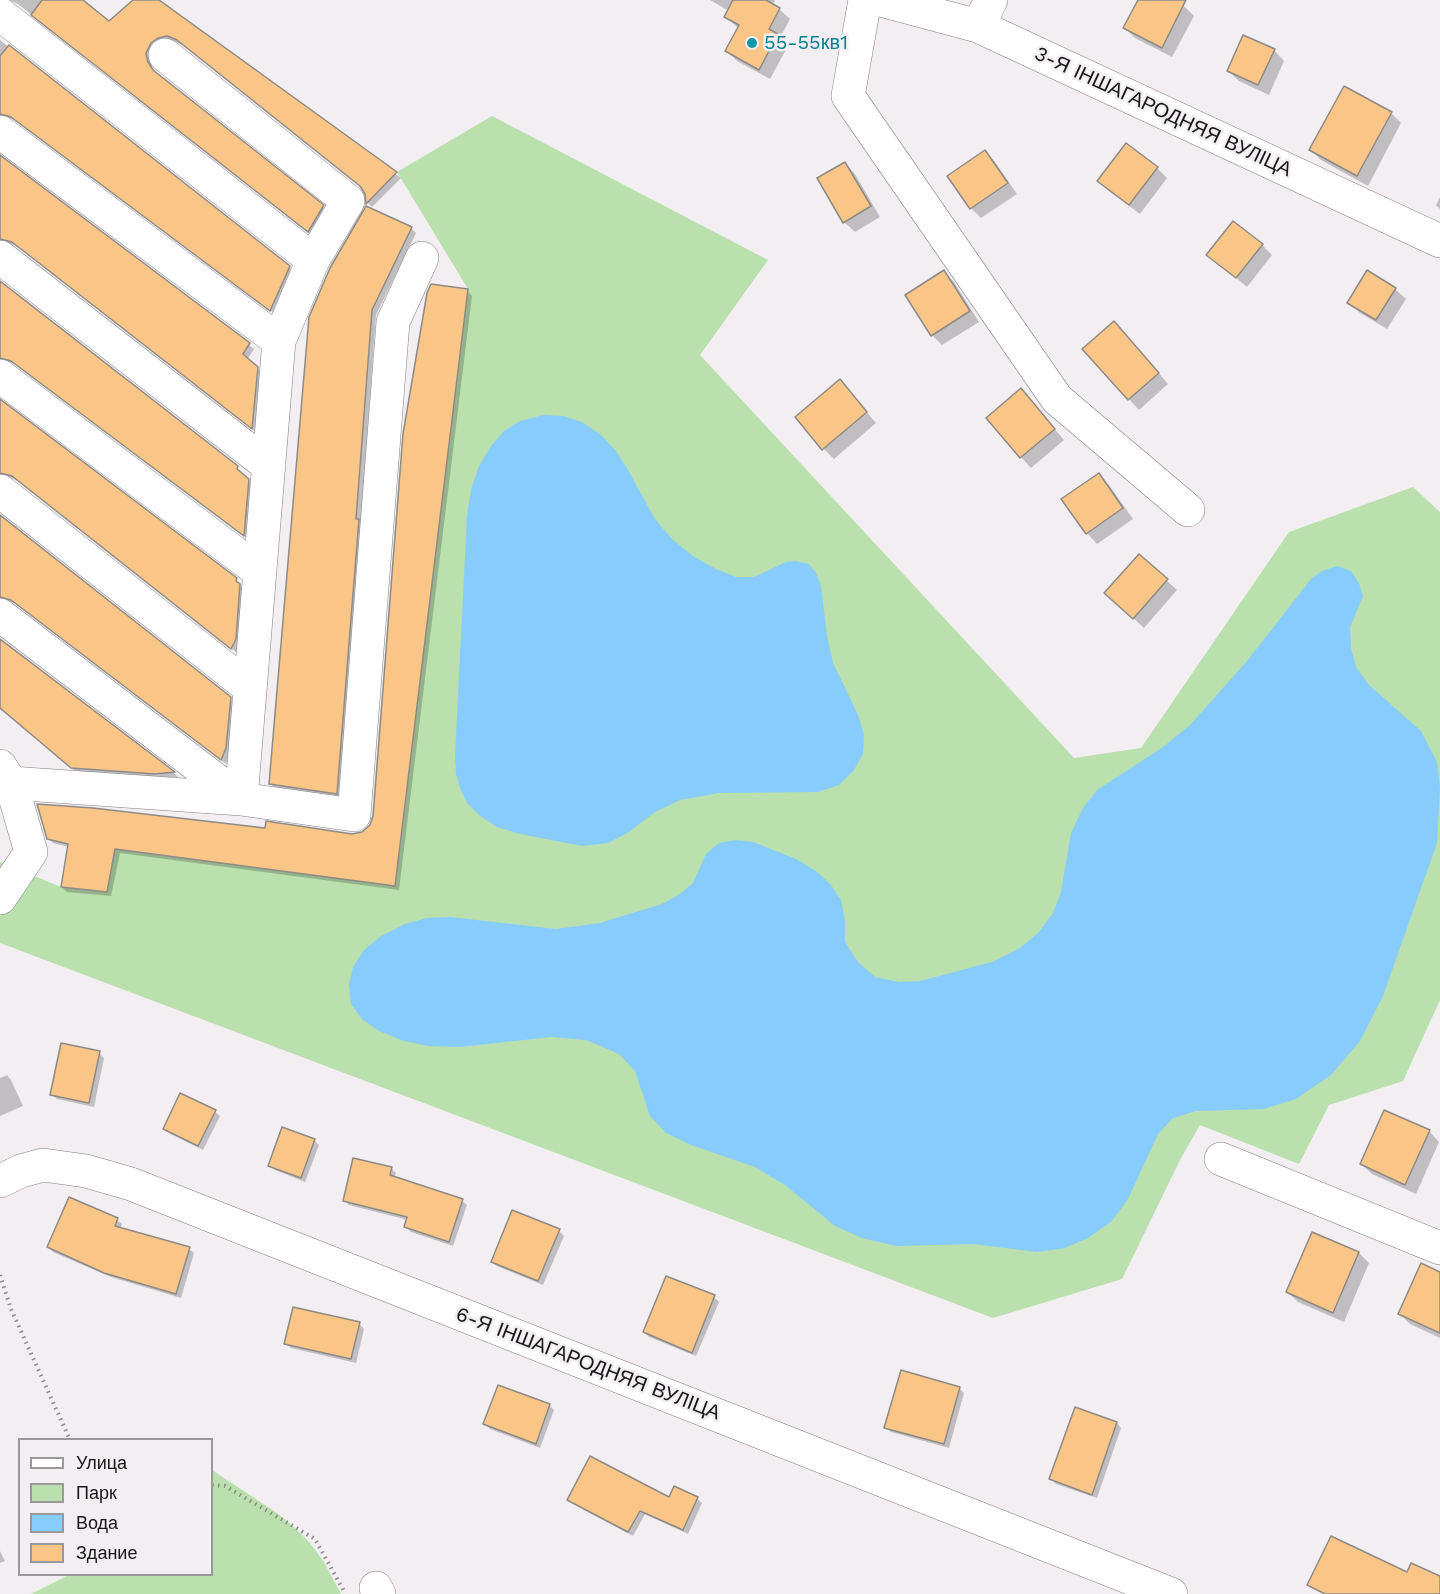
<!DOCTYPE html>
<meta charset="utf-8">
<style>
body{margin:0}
#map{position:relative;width:1440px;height:1594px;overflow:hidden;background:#f2eef2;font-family:"Work Sans",sans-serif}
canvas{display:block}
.legend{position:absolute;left:18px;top:1438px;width:195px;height:138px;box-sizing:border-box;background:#f2eef2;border:2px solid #9a989b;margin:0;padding:8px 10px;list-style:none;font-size:18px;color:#171618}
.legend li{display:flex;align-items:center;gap:12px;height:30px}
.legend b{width:30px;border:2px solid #9a989b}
</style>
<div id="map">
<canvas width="1440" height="1594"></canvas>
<ul class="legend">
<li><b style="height:8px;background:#fff"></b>Улица</li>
<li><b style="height:16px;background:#bae0ae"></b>Парк</li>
<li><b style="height:16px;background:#87ccfd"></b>Вода</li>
<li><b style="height:16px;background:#fac688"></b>Здание</li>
</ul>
</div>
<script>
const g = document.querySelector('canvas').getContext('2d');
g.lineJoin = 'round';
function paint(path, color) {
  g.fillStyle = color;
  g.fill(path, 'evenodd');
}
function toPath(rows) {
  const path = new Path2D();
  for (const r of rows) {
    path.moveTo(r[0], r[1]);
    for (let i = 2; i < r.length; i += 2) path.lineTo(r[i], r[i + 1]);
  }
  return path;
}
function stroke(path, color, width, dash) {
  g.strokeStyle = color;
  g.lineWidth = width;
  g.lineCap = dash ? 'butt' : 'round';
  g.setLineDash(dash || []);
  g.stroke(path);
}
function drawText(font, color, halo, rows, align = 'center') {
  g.font = font + ' "Work Sans",sans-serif';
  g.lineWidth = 5;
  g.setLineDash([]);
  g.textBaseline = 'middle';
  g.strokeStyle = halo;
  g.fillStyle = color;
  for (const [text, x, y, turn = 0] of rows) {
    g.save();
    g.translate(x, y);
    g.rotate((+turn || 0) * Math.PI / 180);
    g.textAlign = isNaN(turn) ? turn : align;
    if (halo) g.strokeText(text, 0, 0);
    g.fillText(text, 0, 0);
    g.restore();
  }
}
const green = toPath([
 [492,116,768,260,700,355,1074,758,1141,748,1289,532,1413,487,1440,512,1440,1000,1403,1081,1329,1105,1299,1164,1200,1125,1181,1158,1122,1279,993,1318,0,943,0,862,61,887,107,892,115,849,395,886,468,289,397,172],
 [212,1470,277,1513,294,1527,310,1543,324,1562,341,1594,31,1594,69,1575,212,1574]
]);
const water = toPath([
 [543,415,563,416,582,422,601,435,616,451,628,470,655,519,672,539,693,556,716,569,736,577,754,577,786,562,796,561,809,564,816,573,821,586,827,636,833,663,858,715,864,735,863,754,854,770,839,785,818,792,719,793,680,800,655,812,629,832,608,843,582,846,520,834,497,827,480,816,467,803,460,788,456,774,455,756,467,516,471,490,479,466,491,446,504,431,520,421],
 [1337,566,1351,571,1359,583,1363,596,1350,628,1351,648,1356,667,1369,685,1421,731,1437,762,1440,787,1437,843,1383,996,1360,1041,1331,1075,1296,1099,1264,1109,1196,1111,1173,1118,1158,1134,1128,1199,1112,1221,1088,1238,1065,1248,1037,1252,974,1244,896,1246,862,1238,835,1226,785,1185,755,1167,691,1145,666,1133,650,1116,635,1071,619,1054,586,1040,551,1037,460,1047,428,1046,404,1041,379,1031,362,1019,351,1004,349,985,353,967,364,950,381,936,405,924,427,918,450,917,556,929,600,923,662,904,680,894,693,883,706,854,719,843,736,840,753,842,796,859,816,871,831,885,841,900,845,921,845,942,858,962,875,977,899,982,920,981,992,962,1020,948,1039,932,1053,913,1061,892,1071,833,1083,808,1097,790,1163,747,1190,725,1247,661,1311,579,1322,571]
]);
const shadow = toPath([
 [9,0,81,0,110,23,135,0,156,0,401,178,372,207,368,203,367,193,363,188,183,45,173,41,163,42,151,58,152,69,156,74,327,211,313,236,18,4],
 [710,0,775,0,773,5,779,9,790,19,780,38,788,46,770,79,737,61,727,51,739,29,726,17,729,11],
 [1139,0,1173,0,1183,5,1194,16,1172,57,1135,38,1125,28],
 [0,40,289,267,294,272,275,314,18,121,8,118,0,119],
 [1274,50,1284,61,1269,95,1239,81,1228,71],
 [1391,113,1401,123,1368,186,1321,160,1311,150],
 [985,152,995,162,1017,194,981,218,971,208],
 [0,157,254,349,247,360,262,373,256,432,18,247,9,243,0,244],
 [845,163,855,174,880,217,855,232,844,222],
 [1157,168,1167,178,1140,214,1109,191,1099,181],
 [1440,197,1440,209,1436,205],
 [411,228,416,233,376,315,341,798,275,788,270,783,311,317],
 [1262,245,1272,255,1247,287,1208,254],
 [944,272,954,282,979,322,942,345,932,335],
 [0,283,242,472,241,475,253,485,248,539,18,365,9,362,0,363],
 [1395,289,1406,299,1387,329,1360,313,1349,302],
 [467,291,472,296,399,890,120,853,111,896,67,892,62,887,69,847,53,843,48,838,266,830,352,835,363,833,371,826,374,817],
 [1124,333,1168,384,1139,410,1129,399],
 [850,392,876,423,834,459,823,448],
 [0,401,241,584,241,587,244,590,240,644,236,652,18,481,8,477,0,478],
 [1031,401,1064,440,1031,468,1021,457],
 [1098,475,1109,485,1133,519,1097,544,1087,533],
 [0,517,235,703,231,753,226,764,18,604,8,601,0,602],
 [1139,556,1177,590,1144,628,1117,603],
 [0,640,174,773,178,777,161,778,77,773,0,707],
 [99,1053,104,1058,94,1107,57,1099,52,1095],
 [7,1075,11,1080,23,1106,0,1116,0,1078],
 [181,1095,215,1112,220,1116,203,1150,169,1133,164,1129],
 [1429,1131,1439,1142,1416,1194,1372,1174,1361,1164],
 [314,1140,319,1145,305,1182,275,1170,270,1166],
 [391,1168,396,1173,394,1178,462,1201,467,1205,453,1246,411,1232,406,1227,408,1220,349,1205,344,1200],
 [117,1220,122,1224,120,1229,189,1249,194,1253,181,1298,111,1277,53,1252,48,1247],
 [559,1231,564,1236,543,1285,497,1266,493,1262],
 [1312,1234,1359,1253,1369,1263,1344,1322,1298,1302,1287,1292],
 [1440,1273,1440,1338,1410,1324,1399,1313],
 [714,1297,719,1302,696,1356,649,1337,644,1332],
 [359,1324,364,1329,356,1363,291,1348,286,1343],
 [499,1386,550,1406,554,1410,540,1448,490,1429,485,1424],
 [959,1388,964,1393,949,1448,891,1432,886,1427],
 [1076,1409,1117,1423,1121,1428,1097,1498,1056,1484,1051,1479],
 [697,1498,702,1503,688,1534,645,1514,633,1536,573,1504,569,1499],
 [0,1551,5,1561,0,1563]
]);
const building = toPath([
 [42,0,83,0,109,21,133,0,159,0,397,172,366,204,365,194,360,186,177,40,167,36,158,38,151,43,146,53,148,62,153,70,324,205,308,232,31,15,42,0],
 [733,0,766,0,780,8,769,29,778,34,759,70,725,51,739,25,724,17,733,0],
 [1138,0,1186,0,1162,48,1123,28,1138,0],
 [1243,35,1275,49,1258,85,1227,71,1243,35],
 [9,45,290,266,270,311,11,117,0,114,0,56,9,45],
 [1344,86,1392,112,1357,176,1309,150,1344,86],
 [1126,143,1158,167,1129,205,1097,181,1126,143],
 [985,150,1008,183,970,209,947,176,985,150],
 [0,155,250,343,243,354,258,367,252,429,12,242,0,239,0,155],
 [845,162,871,206,843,223,817,178,845,162],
 [366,206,412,227,372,310,356,519,359,519,337,794,269,784,309,317,330,268,366,206],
 [1233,221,1263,244,1236,278,1206,255,1233,221],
 [944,270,970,311,931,336,905,295,944,270],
 [1367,270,1396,288,1376,320,1347,303,1367,270],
 [0,281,238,466,237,469,249,479,244,536,11,361,0,358,0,281],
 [431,284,468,289,395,886,115,849,107,892,61,887,68,844,47,839,37,804,93,808,265,828,266,821,352,834,362,832,370,825,373,816,403,434,427,293,431,284],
 [1114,321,1159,373,1128,400,1082,349,1114,321],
 [840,379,867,412,822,450,795,417,840,379],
 [1021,388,1055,429,1020,458,986,418,1021,388],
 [0,399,237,578,236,581,240,584,236,639,231,649,12,476,0,473,0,399],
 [1099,473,1123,508,1086,534,1061,499,1099,473],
 [0,515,231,697,226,748,221,760,11,600,0,597,0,515],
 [1139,554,1168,579,1133,619,1104,593,1139,554],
 [0,639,175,772,155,774,71,768,0,708,0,639],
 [61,1043,100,1051,89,1103,50,1095,61,1043],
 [180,1093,216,1110,198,1146,163,1129,180,1093],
 [1384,1110,1430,1130,1405,1185,1360,1164,1384,1110],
 [282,1127,315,1139,301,1178,268,1166,282,1127],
 [353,1158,392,1167,390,1175,463,1199,449,1242,404,1227,407,1217,343,1201,353,1158],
 [69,1197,118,1218,115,1226,190,1247,176,1294,104,1273,47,1247,69,1197],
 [512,1210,560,1229,538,1281,491,1262,512,1210],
 [1312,1232,1359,1252,1333,1313,1286,1292,1312,1232],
 [1421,1263,1440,1272,1440,1333,1398,1314,1421,1263],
 [666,1276,715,1295,692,1353,643,1332,666,1276],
 [293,1307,360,1322,351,1359,284,1344,293,1307],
 [901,1370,960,1387,944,1444,884,1428,901,1370],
 [498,1385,550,1404,536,1444,483,1424,498,1385],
 [1075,1407,1117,1422,1092,1495,1049,1479,1075,1407],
 [590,1456,669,1497,674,1486,698,1497,683,1530,640,1511,628,1532,567,1500,590,1456],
 [1331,1536,1407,1572,1411,1563,1440,1576,1440,1594,1325,1594,1307,1585,1331,1536]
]);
const path = toPath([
 [0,1275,11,1309,70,1440],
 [212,1485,225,1486,315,1539,344,1591]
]);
const minor = toPath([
 [865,0,848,96,1057,399,1188,510],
 [881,0,978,26,1440,241],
 [0,14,313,260],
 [978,26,991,0],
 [165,55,348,201,313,260,279,341,241,799],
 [0,132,279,341],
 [0,257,269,466],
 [0,376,260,572],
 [0,491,250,688],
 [0,615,241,799],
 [0,766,11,783,31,852,0,898],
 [11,783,241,799,354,815,393,322,422,258],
 [1221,1159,1440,1248],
 [0,1181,21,1171,43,1165,86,1171,131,1184,1171,1594],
 [376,1588,379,1594]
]);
const markers = [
 [752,43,6,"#0f9aa8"]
];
const cultureNames = [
 ["55-55кв1",764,43]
];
const streetNames = [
 ["3-Я ІНШАГАРОДНЯЯ ВУЛІЦА",1163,112,25],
 ["6-Я ІНШАГАРОДНЯЯ ВУЛІЦА",588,1364,21]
];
paint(green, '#bae0ae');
paint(water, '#87ccfd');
paint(shadow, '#0003');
paint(building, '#fac688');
stroke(building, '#8e8a86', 1.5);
stroke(minor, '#837f83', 34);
stroke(path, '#8c898c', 4, [1.5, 4.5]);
stroke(minor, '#fff', 33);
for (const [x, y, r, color] of markers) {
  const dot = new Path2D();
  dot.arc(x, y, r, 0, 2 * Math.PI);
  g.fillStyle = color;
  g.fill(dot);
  stroke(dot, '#f2eef2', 2);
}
drawText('20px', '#0d838f', '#f2eef2', cultureNames, 'left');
drawText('20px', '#171618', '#f2eef2', streetNames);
</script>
